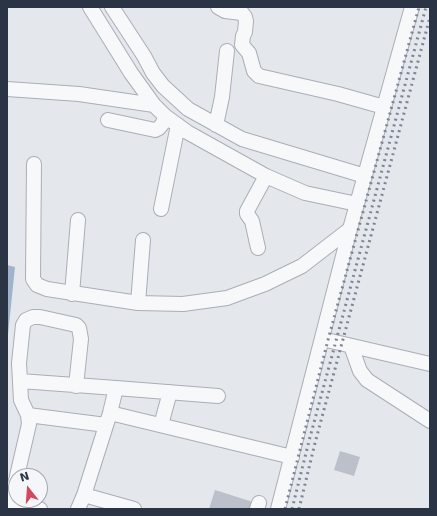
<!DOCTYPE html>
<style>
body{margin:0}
#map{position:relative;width:437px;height:516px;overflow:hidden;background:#e4e7ec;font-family:"DejaVu Sans",sans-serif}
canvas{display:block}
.frame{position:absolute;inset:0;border:8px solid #2b3445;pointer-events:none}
.north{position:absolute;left:8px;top:468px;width:40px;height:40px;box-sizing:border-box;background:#f4f6f9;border:1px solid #a4a8b1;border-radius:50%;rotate:343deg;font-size:11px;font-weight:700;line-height:16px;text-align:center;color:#2b3445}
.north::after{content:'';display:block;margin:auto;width:14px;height:18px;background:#d1495b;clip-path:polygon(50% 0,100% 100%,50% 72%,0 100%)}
</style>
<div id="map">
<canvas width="437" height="516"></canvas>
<div class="frame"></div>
<div class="north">N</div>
</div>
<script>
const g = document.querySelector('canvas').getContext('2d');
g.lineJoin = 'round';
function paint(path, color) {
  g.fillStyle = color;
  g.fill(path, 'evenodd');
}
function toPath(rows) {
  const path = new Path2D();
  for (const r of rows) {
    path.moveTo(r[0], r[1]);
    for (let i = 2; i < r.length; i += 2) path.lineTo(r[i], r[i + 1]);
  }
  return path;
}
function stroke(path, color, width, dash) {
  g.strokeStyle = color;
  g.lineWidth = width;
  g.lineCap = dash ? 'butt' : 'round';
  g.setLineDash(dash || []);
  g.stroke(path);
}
const water = toPath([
 [7,265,15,267,7,344]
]);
const building = toPath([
 [340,451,360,457,354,476,334,470],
 [215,490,253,502,251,509,209,509]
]);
const minor = toPath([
 [90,7,131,73,154,105,165,116,187,132,266,176,305,193,357,204],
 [112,7,144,56,153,73,163,86,188,109,242,139,365,176],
 [218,7,225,11,242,13,245,17,246,21,245,32,243,36,242,45,249,53,254,71,259,76,338,94,384,107],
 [7,89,79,94,154,105],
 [108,120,155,130,159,128,163,123,165,116],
 [216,125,222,97,227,51],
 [34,164,33,279,37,285,47,289,138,303,183,304,227,298,265,284,302,266,350,229],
 [161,209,178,125],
 [258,248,252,221,247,214,247,211,266,176],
 [72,294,78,220],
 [138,303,143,240],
 [322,339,430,364],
 [351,346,360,371,367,380,430,421],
 [20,381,116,388,110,413,84,495,78,509],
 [116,388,218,396],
 [110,413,292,457],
 [28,415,106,425],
 [161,425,170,392],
 [17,476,29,424,28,415,21,400,19,363,23,325,26,320,33,317,40,317,76,325,79,328,81,339,76,386],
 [84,495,134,509],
 [11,502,40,509],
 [9,509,16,480],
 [257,509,259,503],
 [278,509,350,229,412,7]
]);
const rail = toPath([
 [285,509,328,340,419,7],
 [292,509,309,441,426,7],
 [299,509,315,443,430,17]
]);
paint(water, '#9fb4cc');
paint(building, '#bbc0ca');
stroke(minor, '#a9aeb7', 16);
stroke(minor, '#f7f8fa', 14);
stroke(rail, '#7d8696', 3, [2, 4]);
</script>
